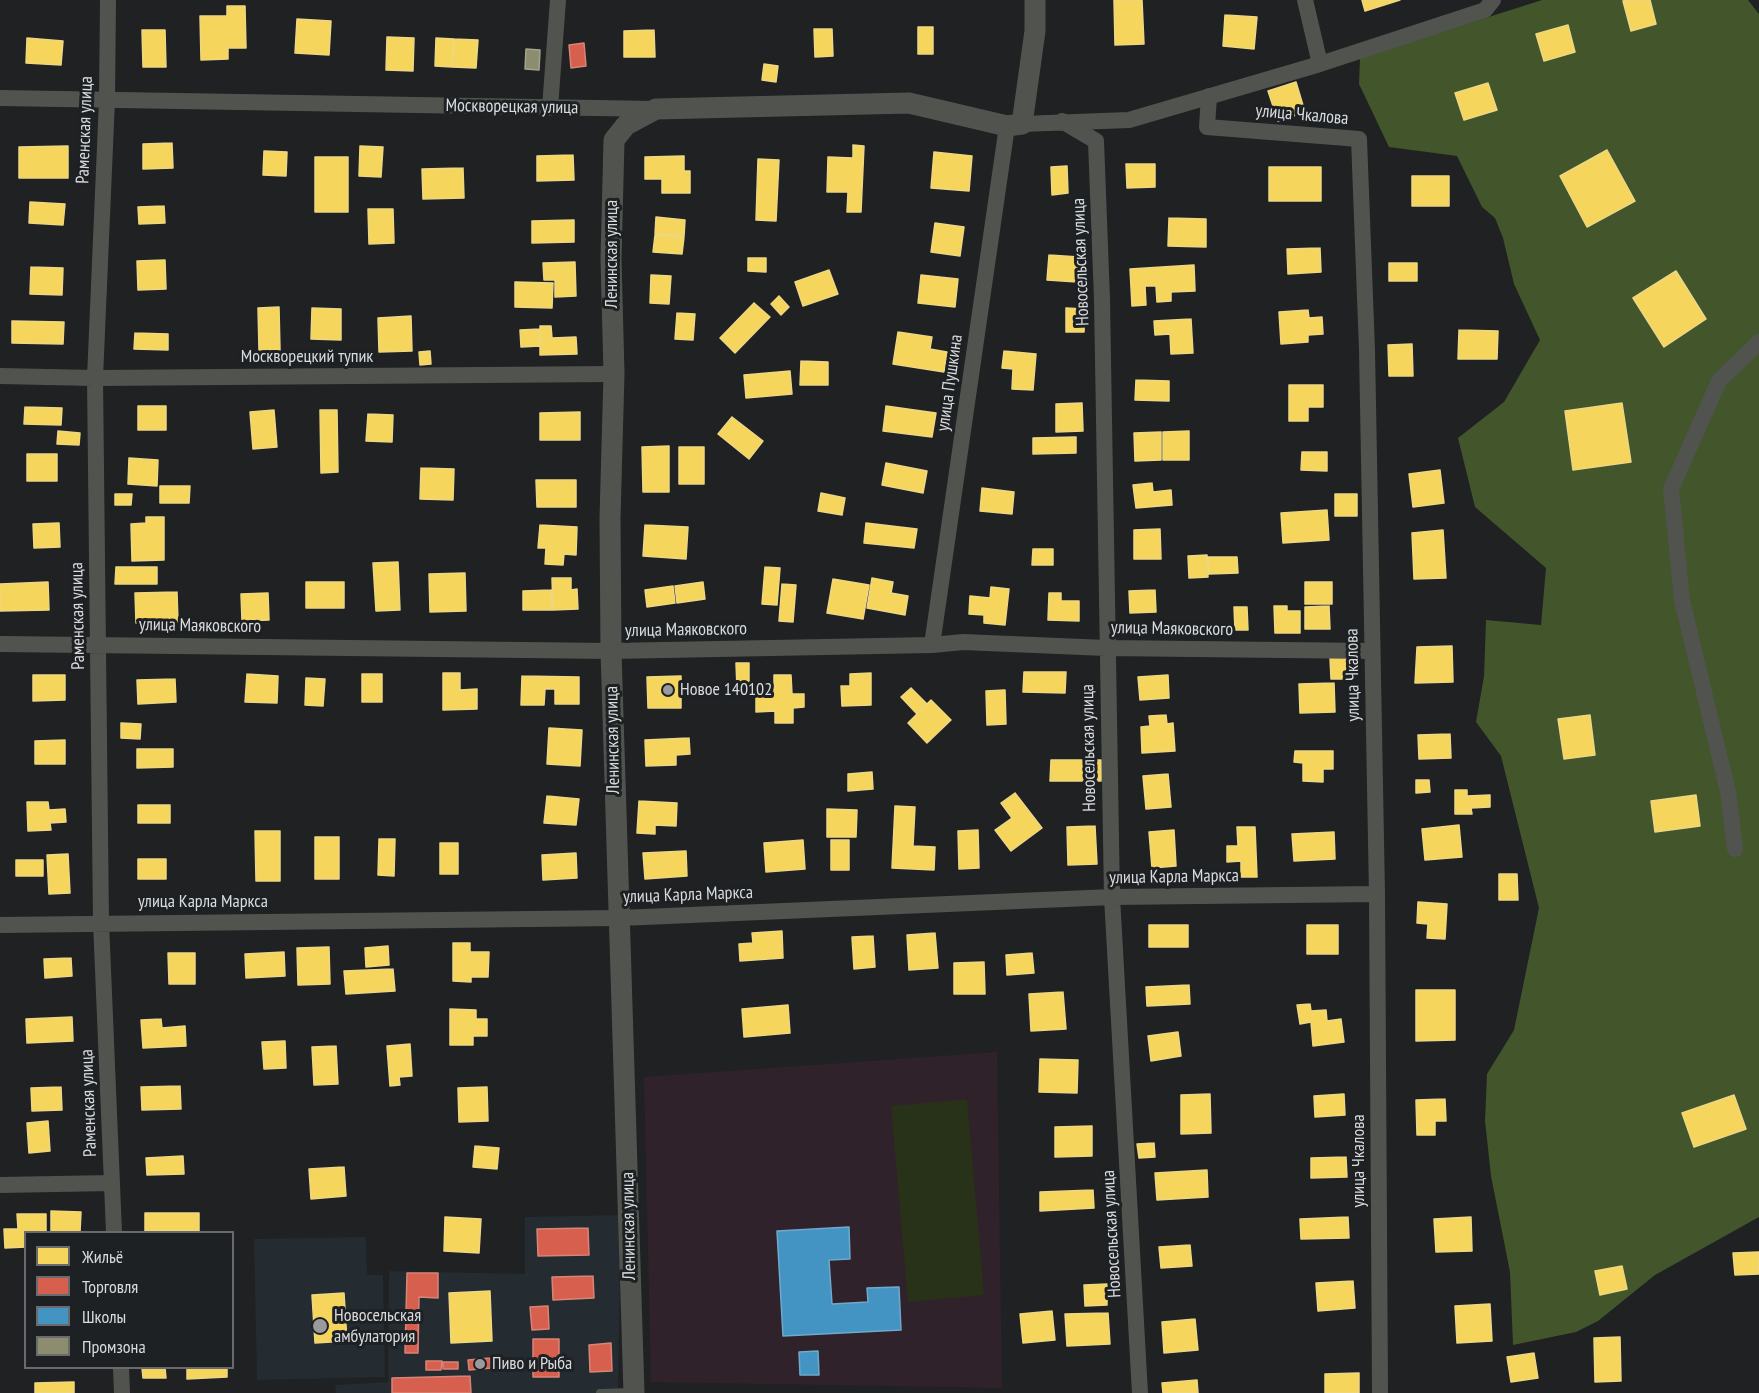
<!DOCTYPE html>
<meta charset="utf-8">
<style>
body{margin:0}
#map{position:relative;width:1759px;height:1393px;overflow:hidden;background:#1f2123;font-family:"PT Sans Narrow",sans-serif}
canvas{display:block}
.legend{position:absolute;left:24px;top:1231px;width:210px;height:138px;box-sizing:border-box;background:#1e2124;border:2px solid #696b6e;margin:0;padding:8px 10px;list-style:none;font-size:18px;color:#d9dbdd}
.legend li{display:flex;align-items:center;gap:12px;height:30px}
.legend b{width:30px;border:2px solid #696b6e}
</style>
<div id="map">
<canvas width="1759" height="1393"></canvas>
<ul class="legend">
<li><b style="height:16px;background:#f6d55c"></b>Жильё</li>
<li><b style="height:16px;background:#d6604d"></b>Торговля</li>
<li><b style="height:16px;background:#4393c3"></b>Школы</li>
<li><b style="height:16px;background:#8c8c6e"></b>Промзона</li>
</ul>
</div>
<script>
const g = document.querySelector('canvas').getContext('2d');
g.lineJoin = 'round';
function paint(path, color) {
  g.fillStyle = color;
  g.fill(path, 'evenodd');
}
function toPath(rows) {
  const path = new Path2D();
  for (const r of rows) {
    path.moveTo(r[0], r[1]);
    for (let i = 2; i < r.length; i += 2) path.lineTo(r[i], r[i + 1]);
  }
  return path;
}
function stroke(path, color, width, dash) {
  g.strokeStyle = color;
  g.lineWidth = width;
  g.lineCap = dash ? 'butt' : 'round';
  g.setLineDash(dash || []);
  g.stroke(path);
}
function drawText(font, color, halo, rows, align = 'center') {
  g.font = font + ' "PT Sans Narrow",sans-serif';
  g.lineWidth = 6;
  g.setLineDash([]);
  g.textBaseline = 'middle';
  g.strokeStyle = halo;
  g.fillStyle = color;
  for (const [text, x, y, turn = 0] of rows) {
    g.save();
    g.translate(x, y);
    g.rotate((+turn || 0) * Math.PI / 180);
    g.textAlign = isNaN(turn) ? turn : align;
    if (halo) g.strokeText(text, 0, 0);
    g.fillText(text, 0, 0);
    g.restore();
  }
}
const built = toPath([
 [621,1215,618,1393,336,1393,335,1385,388,1382,389,1271,525,1274,525,1217],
 [366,1237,367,1275,383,1275,385,1377,257,1380,254,1239]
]);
const education = toPath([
 [997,1052,1002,1388,651,1382,644,1077]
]);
const green = toPath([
 [967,1099,984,1295,908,1302,891,1106]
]);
const forest = toPath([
 [1542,0,1748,0,1759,14,1759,1217,1655,1275,1598,1321,1576,1332,1513,1345,1510,1272,1491,1176,1485,1121,1487,1074,1514,1030,1539,908,1501,756,1476,722,1484,676,1486,620,1541,625,1546,568,1475,507,1458,438,1504,402,1540,340,1514,284,1503,238,1495,218,1482,207,1457,156,1389,147,1359,84,1360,58]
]);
const homes = toPath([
 [1114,0,1142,0,1144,44,1115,45,1114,0],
 [1362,0,1400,0,1365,11,1362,0],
 [1627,0,1650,0,1656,24,1631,31,1623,1,1627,0],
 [227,6,245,6,246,48,228,48,228,59,201,60,200,16,227,16,227,6],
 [1225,15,1257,17,1254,49,1223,46,1225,15],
 [297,19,331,21,329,55,295,53,297,19],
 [1568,25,1575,52,1544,61,1536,34,1568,25],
 [918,27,933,27,933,54,918,54,918,27],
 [814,29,832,29,833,56,815,57,814,29],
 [142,30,165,30,166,67,143,67,142,30],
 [654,30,655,57,624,57,624,31,654,30],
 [387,37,414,38,413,71,386,70,387,37],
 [27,38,63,41,61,65,26,63,27,38],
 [436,38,454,39,452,67,435,66,436,38],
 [454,39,478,40,476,68,452,67,454,39],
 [764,64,778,66,776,82,762,80,764,64],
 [1296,82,1305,112,1278,121,1268,91,1296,82],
 [1488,83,1497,110,1464,120,1455,93,1488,83],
 [172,143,173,168,143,169,143,144,172,143],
 [853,145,864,146,861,212,847,212,848,192,827,192,828,157,853,158,853,145],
 [68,146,68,178,19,178,19,147,68,146],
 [360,146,383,147,381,177,359,176,360,146],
 [1607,150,1635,201,1587,227,1560,176,1607,150],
 [264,151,287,152,286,176,263,175,264,151],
 [934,152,972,156,969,191,931,188,934,152],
 [573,155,574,180,537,181,537,156,573,155],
 [684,156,684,171,690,171,690,193,662,193,662,179,645,179,645,157,684,156],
 [315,157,348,157,348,212,315,212,315,157],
 [758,159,779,160,776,221,756,220,758,159],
 [1126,164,1155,164,1155,187,1127,188,1126,164],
 [1067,166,1068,193,1052,195,1051,167,1067,166],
 [1269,167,1321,167,1321,201,1269,201,1269,167],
 [463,168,464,198,423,199,422,169,463,168],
 [1412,176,1449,176,1449,206,1412,206,1412,176],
 [30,202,65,204,63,225,29,223,30,202],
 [164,206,165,223,139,224,138,207,164,206],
 [368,209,393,209,394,243,369,244,368,209],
 [656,217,685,220,684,236,655,234,656,217],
 [1169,218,1206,219,1206,247,1168,246,1169,218],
 [574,220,574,242,532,243,532,221,574,220],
 [935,223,964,227,960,256,931,252,935,223],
 [655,235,684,237,682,254,653,252,655,235],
 [1320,248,1321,272,1288,274,1287,249,1320,248],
 [1049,255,1079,257,1077,282,1047,280,1049,255],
 [748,258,766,258,766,272,748,271,748,258],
 [165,260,166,289,138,290,137,261,165,260],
 [575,262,576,296,555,297,555,280,544,280,543,263,575,262],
 [1389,263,1417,263,1417,281,1389,281,1389,263],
 [1194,265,1195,291,1171,292,1171,301,1157,302,1156,286,1145,286,1146,305,1132,306,1130,269,1194,265],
 [31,267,63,268,62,295,30,294,31,267],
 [829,270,838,294,803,306,795,282,829,270],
 [1676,271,1706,319,1664,347,1633,298,1676,271],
 [651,275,671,276,669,304,650,303,651,275],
 [921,275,958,279,955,307,918,303,921,275],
 [515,282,553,283,552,308,515,307,515,282],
 [779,296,789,307,781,315,771,304,779,296],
 [754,303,770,317,735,353,720,338,754,303],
 [279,307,280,350,259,350,258,308,279,307],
 [312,308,341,309,341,340,311,339,312,308],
 [1066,308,1085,309,1084,332,1066,332,1066,308],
 [1308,310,1309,318,1322,317,1323,334,1308,335,1308,342,1281,344,1279,312,1308,310],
 [677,313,695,314,693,340,675,339,677,313],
 [411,316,412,351,379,352,378,318,411,316],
 [1191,319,1193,353,1171,354,1170,334,1155,335,1154,321,1191,319],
 [12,321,64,322,63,344,12,343,12,321],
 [540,326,551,326,552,338,576,337,577,354,540,355,540,326],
 [540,329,540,346,521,347,520,330,540,329],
 [1459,330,1498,331,1497,359,1458,359,1459,330],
 [898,332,932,337,930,349,947,352,944,372,893,364,898,332],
 [135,333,168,334,168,350,134,349,135,333],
 [1412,344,1413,376,1389,376,1388,345,1412,344],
 [430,351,431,364,420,365,419,352,430,351],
 [1004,351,1036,354,1033,390,1012,389,1013,369,1002,368,1004,351],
 [801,361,828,362,828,385,800,385,801,361],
 [790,371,792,394,746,398,744,375,790,371],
 [1136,380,1169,381,1169,401,1135,400,1136,380],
 [1289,385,1323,385,1323,407,1308,407,1308,421,1289,421,1289,385],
 [1082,403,1083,431,1056,432,1056,404,1082,403],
 [1622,403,1631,462,1573,470,1565,411,1622,403],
 [138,406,166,406,166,430,138,430,138,406],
 [886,406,936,413,932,437,883,431,886,406],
 [25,407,62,408,61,425,24,424,25,407],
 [274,410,277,447,253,449,250,412,274,410],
 [320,410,337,410,338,472,321,473,320,410],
 [580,412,580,440,540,440,540,413,580,412],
 [368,414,393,415,392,442,366,441,368,414],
 [732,417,763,441,749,459,718,434,732,417],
 [58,431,80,433,79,445,57,444,58,431],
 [1189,431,1189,460,1163,460,1163,432,1189,431],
 [1161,432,1161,460,1135,461,1134,433,1161,432],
 [1076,437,1076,453,1033,454,1033,438,1076,437],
 [669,446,669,492,643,492,642,447,669,446],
 [679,447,704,447,704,484,679,484,679,447],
 [1302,452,1327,452,1327,471,1301,470,1302,452],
 [27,454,57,454,57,481,27,481,27,454],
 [129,458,158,460,157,486,128,484,129,458],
 [886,463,927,471,923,493,882,485,886,463],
 [421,468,454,469,453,500,420,499,421,468],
 [1440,470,1444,503,1413,507,1409,474,1440,470],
 [536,480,576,480,576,507,537,507,536,480],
 [1152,483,1153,492,1171,490,1172,505,1136,508,1133,485,1152,483],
 [160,486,190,486,189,503,160,503,160,486],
 [982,488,1014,492,1012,514,980,511,982,488],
 [821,493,845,498,842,515,818,511,821,493],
 [115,494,132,494,131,505,115,505,115,494],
 [1335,494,1357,494,1357,516,1335,516,1335,494],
 [1327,510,1329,540,1283,543,1281,513,1327,510],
 [146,517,164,517,164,560,132,561,131,524,146,523,146,517],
 [59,523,60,547,34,548,33,524,59,523],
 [866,523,917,529,914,548,864,543,866,523],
 [540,525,577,527,576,555,564,554,563,565,545,564,546,548,538,548,540,525],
 [645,525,688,527,686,559,643,556,645,525],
 [1160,529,1161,559,1134,559,1134,530,1160,529],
 [1443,530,1446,578,1414,579,1412,533,1443,530],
 [1033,549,1053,549,1053,565,1032,565,1033,549],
 [1207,555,1208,577,1189,578,1188,556,1207,555],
 [1208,557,1237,557,1238,573,1209,574,1208,557],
 [398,562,400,610,376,611,373,563,398,562],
 [116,567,157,567,157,584,115,584,116,567],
 [765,567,780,568,777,605,762,604,765,567],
 [465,573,466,611,430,612,429,574,465,573],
 [552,578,571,578,571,590,577,589,578,609,553,610,552,578],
 [872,578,893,582,891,593,908,596,905,615,867,608,872,578],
 [833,579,869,585,863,619,827,613,833,579],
 [48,582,49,610,0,611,0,584,48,582],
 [306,582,344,582,344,608,306,608,306,582],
 [703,582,705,599,677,603,675,586,703,582],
 [1305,582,1332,582,1332,604,1305,604,1305,582],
 [782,584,796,585,793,622,779,621,782,584],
 [673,586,675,603,647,607,645,590,673,586],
 [991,587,1009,589,1005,625,984,623,984,615,969,614,970,596,990,598,991,587],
 [551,590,552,610,523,610,523,591,551,590],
 [1155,590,1156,612,1130,613,1129,591,1155,590],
 [177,592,178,622,136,623,135,593,177,592],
 [268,593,269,620,242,621,241,594,268,593],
 [1049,593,1061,593,1061,601,1079,601,1079,621,1048,620,1049,593],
 [1274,606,1287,606,1287,611,1300,611,1300,633,1275,633,1274,606],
 [1329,606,1330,629,1305,629,1305,607,1329,606],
 [1234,607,1247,607,1248,630,1235,630,1234,607],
 [1452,646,1453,682,1415,683,1417,647,1452,646],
 [1346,656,1347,679,1331,679,1330,657,1346,656],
 [736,663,749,663,749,689,737,689,736,663],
 [1024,672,1066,672,1065,693,1023,692,1024,672],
 [443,673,460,673,460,690,477,689,477,709,443,710,443,673],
 [871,673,871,705,842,706,841,686,850,686,850,674,871,673],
 [247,674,278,676,277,703,245,702,247,674],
 [362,674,382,674,382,702,362,702,362,674],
 [33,675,65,675,65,700,33,701,33,675],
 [774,675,791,675,792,694,804,694,804,707,793,708,793,723,775,723,775,711,756,712,756,692,774,692,774,675],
 [1168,675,1169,698,1140,700,1138,677,1168,675],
 [522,676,579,677,579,704,555,704,555,689,545,689,544,705,521,705,522,676],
 [681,676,681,708,648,708,647,677,681,676],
 [306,678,325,679,323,706,305,705,306,678],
 [175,679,176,702,138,704,137,680,175,679],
 [1334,683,1335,712,1300,713,1299,684,1334,683],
 [911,688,927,704,917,714,901,697,911,688],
 [1005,690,1006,724,987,725,986,691,1005,690],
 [931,700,951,720,927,743,908,723,931,700],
 [1166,715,1167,724,1173,723,1175,751,1142,753,1141,727,1150,726,1149,716,1166,715],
 [1590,715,1595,755,1564,759,1558,719,1590,715],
 [121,723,141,724,140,739,121,738,121,723],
 [549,728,582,730,580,766,547,764,549,728],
 [1450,734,1451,758,1419,759,1418,735,1450,734],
 [689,738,690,754,676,755,676,765,646,766,645,740,689,738],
 [65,740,65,764,35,764,35,741,65,740],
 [137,749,173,749,173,767,137,768,137,749],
 [1295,751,1333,751,1333,769,1323,769,1323,782,1303,781,1303,763,1294,762,1295,751],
 [1051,760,1101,760,1101,781,1050,781,1051,760],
 [872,772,873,789,848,791,848,774,872,772],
 [1168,774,1171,807,1146,809,1143,776,1168,774],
 [1416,780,1429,780,1430,792,1416,793,1416,780],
 [1455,790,1467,790,1467,796,1490,795,1490,807,1471,808,1472,814,1455,814,1455,790],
 [1015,793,1042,828,1011,851,995,830,1012,818,1001,803,1015,793],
 [1696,795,1700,826,1655,832,1651,801,1696,795],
 [547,796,579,799,576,825,544,823,547,796],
 [639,801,677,803,676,826,655,825,655,834,637,833,639,801],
 [27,802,48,802,49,810,65,809,66,822,50,823,51,830,28,831,27,802],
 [138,805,170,805,170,823,138,823,138,805],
 [895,806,915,807,913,846,935,847,934,870,892,868,895,806],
 [827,809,857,810,856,837,827,837,827,809],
 [1459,825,1462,857,1425,860,1422,829,1459,825],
 [1095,826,1097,864,1068,865,1067,827,1095,826],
 [1237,827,1255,827,1257,877,1241,877,1241,861,1227,862,1227,846,1238,846,1237,827],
 [978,830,979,868,959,869,958,831,978,830],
 [1174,830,1176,866,1152,868,1149,832,1174,830],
 [255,831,280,831,280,881,256,881,255,831],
 [1334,832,1335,859,1294,861,1292,834,1334,832],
 [315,837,339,837,339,879,315,879,315,837],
 [379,839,395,839,394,876,378,875,379,839],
 [803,840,805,869,766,872,764,843,803,840],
 [831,840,849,840,849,870,831,870,831,840],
 [440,843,458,843,458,874,440,874,440,843],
 [686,851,687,876,645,879,643,853,686,851],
 [576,853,577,878,543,880,542,855,576,853],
 [68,854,70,893,49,894,47,855,68,854],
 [138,859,166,859,166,879,138,879,138,859],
 [16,860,43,860,43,876,16,876,16,860],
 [1499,874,1517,874,1518,900,1499,900,1499,874],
 [1418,902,1447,904,1445,939,1427,938,1428,924,1417,923,1418,902],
 [1149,925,1188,925,1188,947,1149,947,1149,925],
 [1307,925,1338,925,1338,954,1307,954,1307,925],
 [782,931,783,958,740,961,739,944,753,943,752,933,782,931],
 [935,933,938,968,909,970,907,935,935,933],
 [873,936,875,967,854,969,852,937,873,936],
 [453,943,470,943,470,952,489,952,488,977,471,977,471,982,453,981,453,943],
 [388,946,389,965,366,967,365,948,388,946],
 [329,947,330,984,298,985,297,948,329,947],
 [284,952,285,976,246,978,245,954,284,952],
 [168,953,195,953,195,984,169,984,168,953],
 [1032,953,1034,973,1007,975,1006,955,1032,953],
 [71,958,72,976,45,978,44,959,71,958],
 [984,962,985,994,954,994,954,963,984,962],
 [393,969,395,991,346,994,344,971,393,969],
 [1189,985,1190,1004,1147,1006,1146,987,1189,985],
 [1416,990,1455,990,1455,1040,1416,1041,1416,990],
 [1063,992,1066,1029,1031,1031,1029,994,1063,992],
 [1310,1004,1311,1011,1326,1010,1327,1021,1341,1019,1344,1042,1313,1046,1311,1022,1300,1024,1297,1005,1310,1004],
 [788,1005,790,1033,744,1037,742,1009,788,1005],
 [450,1009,476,1010,476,1019,487,1019,487,1036,473,1036,473,1045,450,1045,450,1009],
 [72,1017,73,1041,27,1043,26,1019,72,1017],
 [161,1019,162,1028,185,1026,186,1046,143,1048,141,1020,161,1019],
 [1178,1032,1181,1056,1151,1061,1148,1036,1178,1032],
 [285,1041,286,1068,264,1069,262,1042,285,1041],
 [410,1044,412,1076,399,1077,400,1085,390,1086,387,1046,410,1044],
 [336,1046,338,1084,314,1085,312,1047,336,1046],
 [1040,1059,1078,1060,1077,1093,1039,1092,1040,1059],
 [180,1086,181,1109,142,1110,141,1087,180,1086],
 [61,1087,62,1110,32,1111,31,1088,61,1087],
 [487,1087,488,1121,459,1122,458,1088,487,1087],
 [1210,1094,1211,1133,1181,1134,1181,1095,1210,1094],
 [1344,1094,1345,1115,1315,1117,1314,1096,1344,1094],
 [1734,1095,1746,1129,1694,1147,1682,1113,1734,1095],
 [1445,1099,1446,1121,1435,1121,1435,1135,1417,1135,1416,1100,1445,1099],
 [48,1121,50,1151,29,1153,27,1123,48,1121],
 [1092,1126,1092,1156,1055,1157,1055,1127,1092,1126],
 [1154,1143,1155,1157,1139,1158,1137,1144,1154,1143],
 [475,1146,499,1148,497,1169,473,1167,475,1146],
 [183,1156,184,1174,147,1175,146,1158,183,1156],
 [1346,1157,1347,1177,1311,1178,1311,1158,1346,1157],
 [344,1167,346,1196,311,1199,309,1169,344,1167],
 [1207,1170,1208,1197,1157,1200,1155,1173,1207,1170],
 [1093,1190,1094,1208,1040,1211,1040,1192,1093,1190],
 [51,1211,81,1212,80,1232,51,1232,51,1211],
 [145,1213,199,1213,199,1231,145,1231,145,1213],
 [17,1214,46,1214,46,1232,26,1232,26,1247,5,1248,4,1229,18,1229,17,1214],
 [445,1217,481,1219,479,1253,444,1251,445,1217],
 [1348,1217,1349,1238,1301,1239,1300,1219,1348,1217],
 [1471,1217,1472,1251,1436,1252,1434,1219,1471,1217],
 [1190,1245,1192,1266,1161,1268,1159,1247,1190,1245],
 [1759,1252,1759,1274,1735,1275,1733,1253,1759,1252],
 [1622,1266,1627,1289,1600,1295,1595,1271,1622,1266],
 [1353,1281,1355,1308,1318,1311,1316,1283,1353,1281],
 [1107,1284,1107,1305,1085,1306,1084,1285,1107,1284],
 [490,1291,492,1341,451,1343,449,1293,490,1291],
 [344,1293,347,1341,315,1343,312,1295,344,1293],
 [1490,1304,1492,1341,1457,1343,1455,1306,1490,1304],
 [1052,1311,1055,1340,1023,1343,1020,1314,1052,1311],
 [1108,1313,1110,1344,1067,1346,1065,1314,1108,1313],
 [1195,1319,1198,1350,1164,1353,1162,1322,1195,1319],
 [1620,1337,1621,1381,1595,1382,1594,1338,1620,1337],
 [1534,1353,1538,1378,1511,1382,1507,1357,1534,1353],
 [142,1368,165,1368,166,1378,143,1378,142,1368],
 [187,1368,227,1368,227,1377,187,1379,187,1368],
 [1359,1373,1359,1393,1325,1393,1325,1374,1359,1373],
 [1197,1380,1198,1393,1163,1393,1162,1383,1197,1380],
 [74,1382,74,1393,35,1393,35,1383,74,1382]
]);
const shops = toPath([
 [584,43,586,66,571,68,569,45,584,43],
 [588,1228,589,1255,538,1256,537,1229,588,1228],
 [407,1273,438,1273,438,1298,419,1297,418,1353,405,1353,407,1273],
 [593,1276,594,1298,553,1300,552,1277,593,1276],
 [548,1306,549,1329,532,1330,530,1307,548,1306],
 [533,1339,559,1339,559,1377,533,1377,533,1339],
 [611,1343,612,1371,590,1372,589,1345,611,1343],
 [490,1358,491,1368,469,1370,468,1360,490,1358],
 [426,1361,442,1361,441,1370,426,1370,426,1361],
 [443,1362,458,1362,458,1369,443,1369,443,1362],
 [470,1376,471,1393,392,1393,392,1378,470,1376]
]);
const schools = toPath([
 [849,1227,850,1259,829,1260,832,1304,868,1302,867,1288,899,1287,901,1330,783,1336,777,1231,849,1227],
 [818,1351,819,1375,800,1375,799,1352,818,1351]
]);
const industry = toPath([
 [526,49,540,50,539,70,525,69,526,49]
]);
const service = toPath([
 [600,1393,633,1392]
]);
const minor = toPath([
 [108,0,107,100,95,378,101,922,114,1232],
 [1305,0,1320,64],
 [1209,96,1207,127,1359,139,1367,350,1377,894,1380,1393],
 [0,98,655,109],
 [550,108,558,0],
 [1062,121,1096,141,1102,299,1112,897,1140,1393],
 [1022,124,1129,120,1320,64,1485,10,1493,0],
 [0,376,95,378,614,374],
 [0,644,611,651,932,645,963,642,1106,648,1372,651],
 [932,645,1007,126],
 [1735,849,1728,792,1682,600,1671,489,1719,381,1759,342],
 [0,925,620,918,1112,897,1377,894],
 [0,1185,112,1183],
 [121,1368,122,1393]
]);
const tertiary = toPath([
 [634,1393,611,651,610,518,614,374,611,259,614,140,626,125,656,109,909,103,1007,126,1022,124,1035,31,1035,0]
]);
const markers = [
 [668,690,6,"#989a9c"],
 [320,1326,8,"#989a9c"],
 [480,1364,6,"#989a9c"]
];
const streetNames = [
 ["Москворецкая улица",512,107,1],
 ["улица Чкалова",1302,115,5],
 ["Раменская улица",85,130,-88],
 ["Ленинская улица",612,254,-90],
 ["Новосельская улица",1081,262,-92],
 ["Москворецкий тупик",307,357],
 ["улица Пушкина",950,383,-82],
 ["Раменская улица",78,616,-91],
 ["улица Маяковского",200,626,1],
 ["улица Маяковского",1172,629,1],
 ["улица Маяковского",686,630,-1],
 ["улица Чкалова",1353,675,-91],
 ["Ленинская улица",613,740,-91],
 ["Новосельская улица",1089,748,-91],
 ["улица Карла Маркса",1174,877,-1],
 ["улица Карла Маркса",688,895,-2],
 ["улица Карла Маркса",203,902],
 ["Раменская улица",89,1103,-92],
 ["улица Чкалова",1359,1161,-90],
 ["Ленинская улица",629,1226,-91],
 ["Новосельская улица",1112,1234,-93]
];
const poiNames = [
 ["Новое 140102",680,690],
 ["Новосельская",334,1316],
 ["амбулатория",334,1337],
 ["Пиво и Рыба",492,1364]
];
paint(built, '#242b31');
paint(education, '#30222a');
paint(green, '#273219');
paint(forest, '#42552b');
paint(homes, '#f6d55c');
stroke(homes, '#edd783', 1.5);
paint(shops, '#d6604d');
stroke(shops, '#d78578', 1.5);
paint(schools, '#4393c3');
stroke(schools, '#70a9cb', 1.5);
paint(industry, '#8c8c6e');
stroke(industry, '#a3a48f', 1.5);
stroke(service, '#51544e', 8);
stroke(minor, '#51544e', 16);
stroke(tertiary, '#51544e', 21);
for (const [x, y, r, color] of markers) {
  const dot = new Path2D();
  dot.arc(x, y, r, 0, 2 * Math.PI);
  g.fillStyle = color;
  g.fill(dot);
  stroke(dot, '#1e2124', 2);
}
drawText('18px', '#d9dbdd', '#1e2124', streetNames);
drawText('18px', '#d9dbdd', '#1e2124', poiNames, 'left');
</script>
